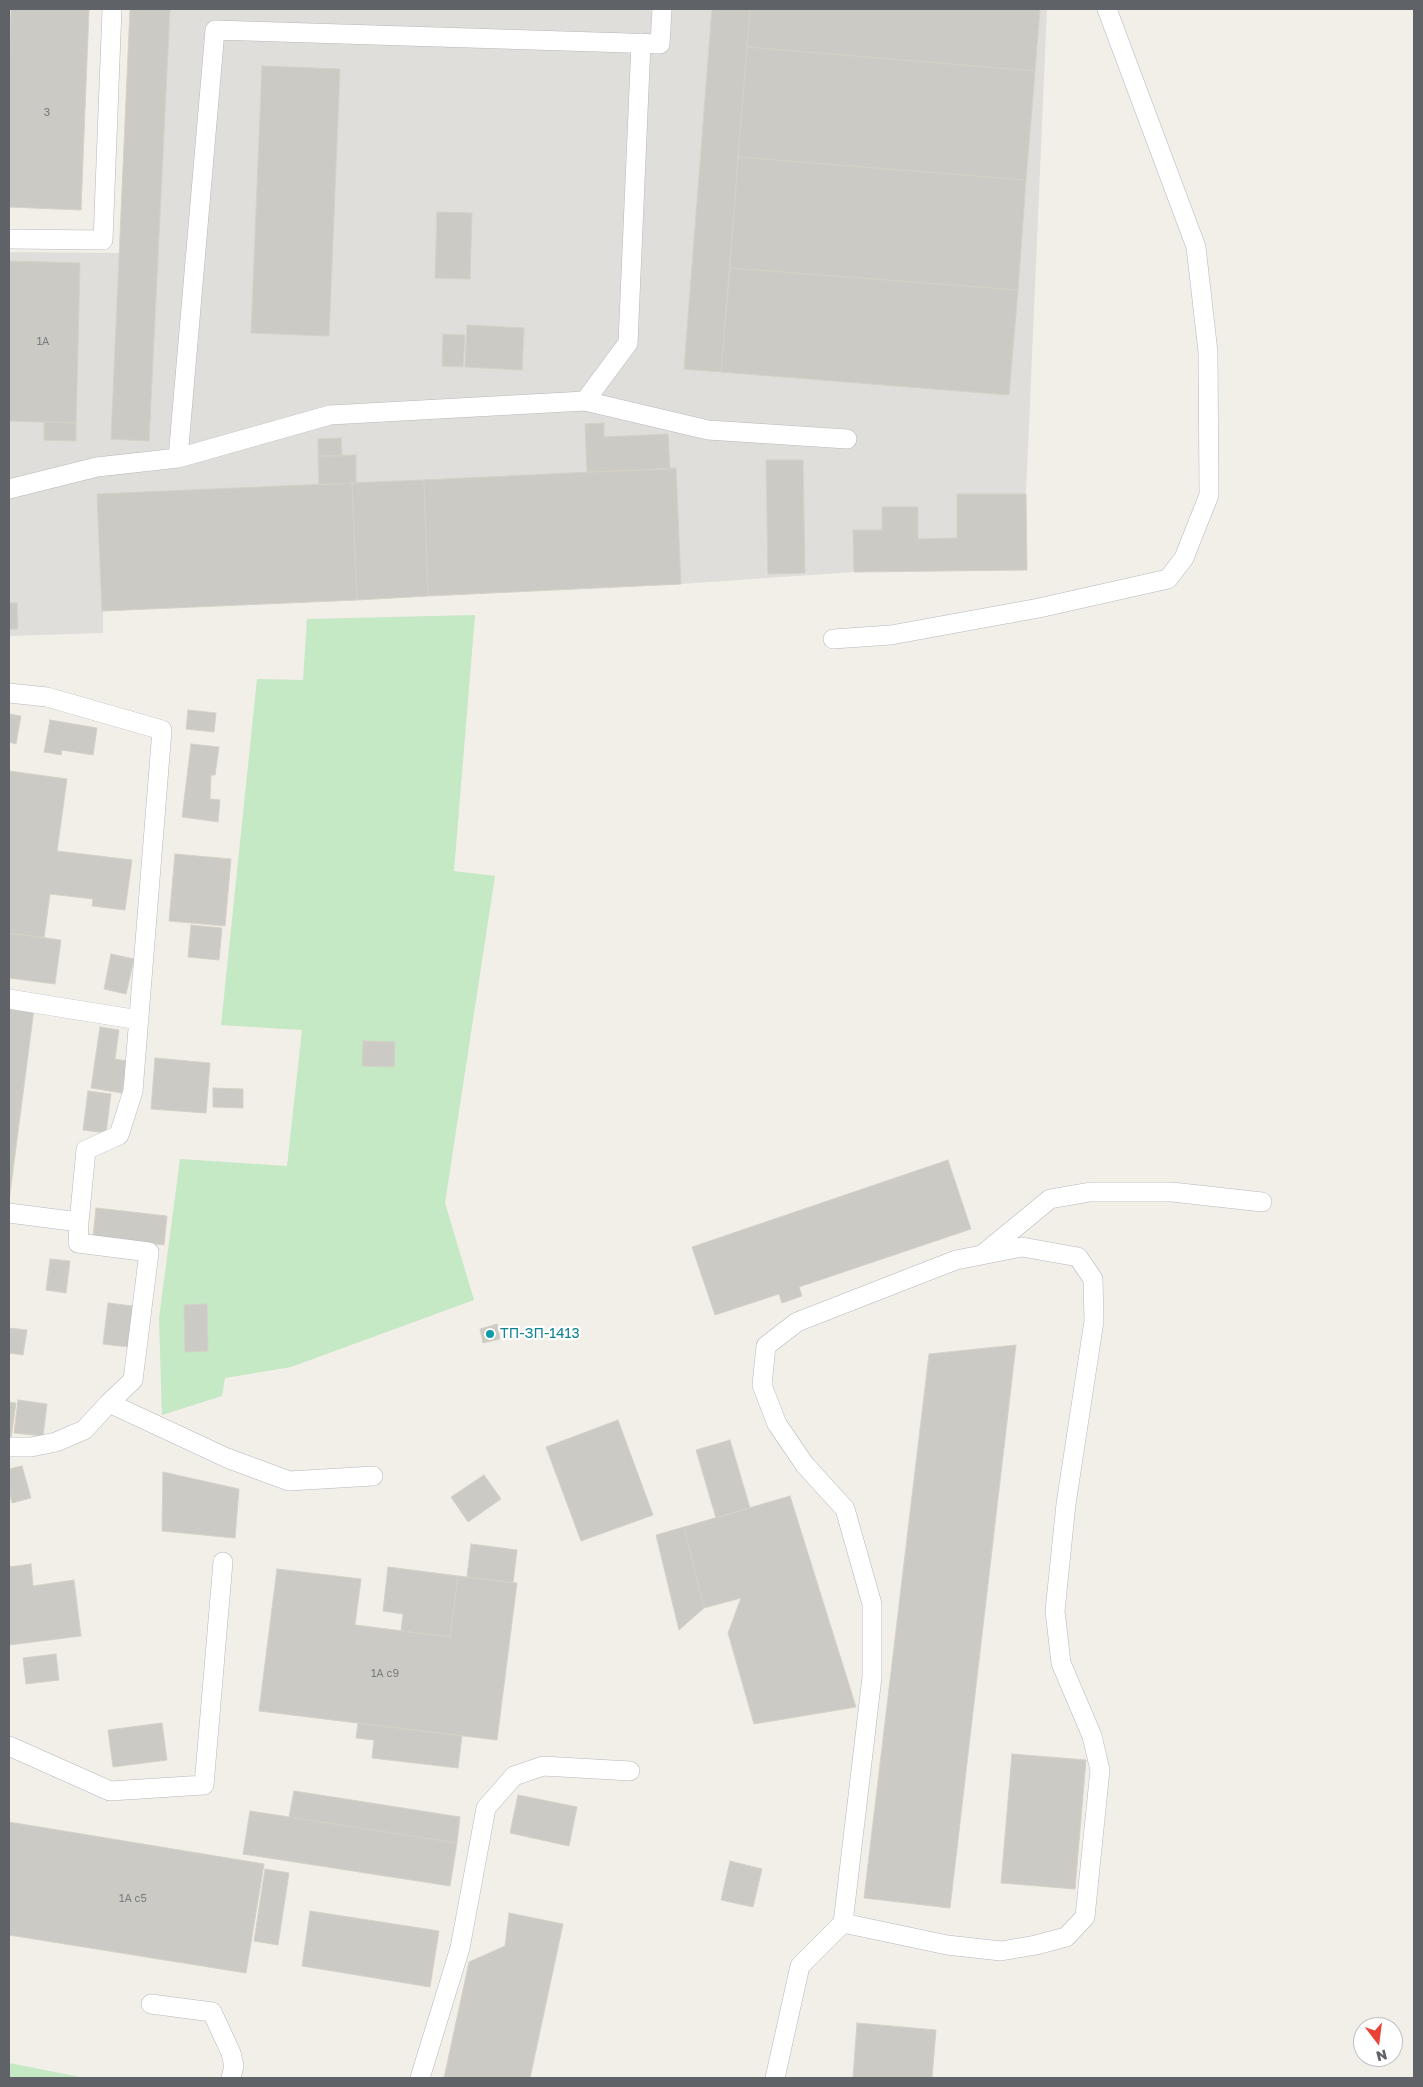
<!DOCTYPE html>
<meta charset="utf-8">
<style>
body{margin:0}
#map{position:relative;width:1423px;height:2087px;overflow:hidden;background:#f1efe8;font-family:"Golos Text",sans-serif}
canvas{display:block}
.frame{position:absolute;inset:0;border:10px solid #5f6368;pointer-events:none}
.north{position:absolute;left:1353px;top:2017px;width:50px;height:50px;box-sizing:border-box;background:#fff;border:1px solid #bfc1c3;border-radius:50%;rotate:165deg;font-size:14px;font-weight:700;line-height:20px;text-align:center;color:#5f6368}
.north::after{content:'';display:block;margin:auto;width:18px;height:22px;background:#ea4335;clip-path:polygon(50% 0,100% 100%,50% 72%,0 100%)}
</style>
<div id="map">
<canvas width="1423" height="2087"></canvas>
<div class="frame"></div>
<div class="north">N</div>
</div>
<script>
const g = document.querySelector('canvas').getContext('2d');
g.lineJoin = 'round';
function paint(path, color) {
  g.fillStyle = color;
  g.fill(path, 'evenodd');
}
function toPath(rows) {
  const path = new Path2D();
  for (const r of rows) {
    path.moveTo(r[0], r[1]);
    for (let i = 2; i < r.length; i += 2) path.lineTo(r[i], r[i + 1]);
  }
  return path;
}
function stroke(path, color, width, dash) {
  g.strokeStyle = color;
  g.lineWidth = width;
  g.lineCap = dash ? 'butt' : 'round';
  g.setLineDash(dash || []);
  g.stroke(path);
}
function drawText(font, color, halo, rows, align = 'center') {
  g.font = font + ' "Golos Text",sans-serif';
  g.lineWidth = 4.5;
  g.setLineDash([]);
  g.textBaseline = 'middle';
  g.strokeStyle = halo;
  g.fillStyle = color;
  for (const [text, x, y, turn = 0] of rows) {
    g.save();
    g.translate(x, y);
    g.rotate((+turn || 0) * Math.PI / 180);
    g.textAlign = isNaN(turn) ? turn : align;
    if (halo) g.strokeText(text, 0, 0);
    g.fillText(text, 0, 0);
    g.restore();
  }
}
const industrial = toPath([
 [130,9,1047,9,1026,494,1027,570,854,572,681,584,103,611,103,633,9,636,9,252,120,253]
]);
const green = toPath([
 [475,615,454,871,495,876,445,1203,474,1300,291,1367,225,1378,222,1396,162,1415,159,1318,180,1159,287,1166,302,1030,221,1025,257,679,303,680,307,619],
 [9,2063,85,2078,9,2078]
]);
const building = toPath([
 [11,9,89,9,81,210,9,207,9,72,11,9],
 [130,9,170,9,149,441,111,439,130,9],
 [712,9,750,9,721,372,684,369,712,9],
 [750,9,1040,9,1035,71,747,47,750,9],
 [747,47,1035,71,1026,180,738,157,747,47],
 [262,66,340,69,329,336,251,333,262,66],
 [738,157,1026,180,1018,290,730,268,738,157],
 [437,212,472,213,470,279,435,278,437,212],
 [9,261,80,263,76,423,9,421,9,261],
 [730,268,1018,290,1009,395,721,372,730,268],
 [467,325,524,328,522,370,465,367,467,325],
 [443,334,465,335,463,367,442,366,443,334],
 [44,422,76,423,76,441,44,440,44,422],
 [604,423,604,437,668,434,670,469,587,472,585,424,604,423],
 [341,438,342,456,318,456,318,439,341,438],
 [356,455,356,483,319,485,318,456,356,455],
 [766,460,803,460,805,573,768,574,766,460],
 [676,468,681,584,428,596,424,480,676,468],
 [424,480,428,596,357,600,352,483,424,480],
 [352,483,357,600,102,611,97,494,352,483],
 [957,494,1026,494,1027,570,854,572,853,530,882,530,882,507,918,507,918,539,957,538,957,494],
 [9,603,17,603,18,629,9,629,9,603],
 [188,710,216,713,214,732,186,729,188,710],
 [9,714,21,716,16,744,9,742,9,714],
 [50,720,97,728,93,755,62,750,61,755,44,752,50,720],
 [191,744,219,747,215,775,211,775,210,799,220,800,218,822,182,817,191,744],
 [9,771,67,779,57,851,132,860,125,910,92,906,93,899,50,894,44,938,9,933,9,771],
 [175,854,231,859,225,926,169,921,175,854],
 [191,925,222,928,219,960,188,957,191,925],
 [9,933,61,940,55,984,9,978,9,933],
 [111,954,134,959,126,994,104,989,111,954],
 [9,1006,34,1009,9,1201,9,1006],
 [100,1027,119,1030,115,1059,127,1061,122,1093,91,1088,100,1027],
 [363,1041,395,1042,394,1067,362,1066,363,1041],
 [155,1058,210,1063,206,1113,151,1109,155,1058],
 [213,1088,243,1089,243,1108,213,1107,213,1088],
 [88,1091,111,1094,106,1133,83,1130,88,1091],
 [948,1160,971,1229,799,1287,802,1296,782,1303,779,1294,715,1315,692,1247,948,1160],
 [96,1208,167,1216,164,1245,93,1237,96,1208],
 [50,1259,70,1261,66,1293,46,1290,50,1259],
 [108,1303,133,1306,128,1347,103,1344,108,1303],
 [207,1304,208,1351,185,1352,184,1305,207,1304],
 [497,1324,500,1339,483,1343,480,1329,497,1324],
 [9,1328,27,1330,23,1355,9,1353,9,1328],
 [1016,1345,950,1908,864,1898,929,1354,1016,1345],
 [18,1400,47,1404,43,1436,14,1433,18,1400],
 [9,1402,16,1403,11,1439,9,1438,9,1402],
 [618,1420,653,1515,581,1541,546,1447,618,1420],
 [730,1440,750,1508,716,1518,696,1450,730,1440],
 [22,1466,31,1498,12,1503,9,1491,9,1469,22,1466],
 [163,1472,239,1489,235,1538,162,1531,163,1472],
 [484,1475,501,1499,468,1522,451,1497,484,1475],
 [790,1496,856,1707,754,1724,728,1633,741,1598,704,1608,684,1527,790,1496],
 [684,1527,704,1608,679,1630,656,1535,684,1527],
 [471,1544,517,1550,513,1583,467,1577,471,1544],
 [31,1564,33,1586,74,1580,81,1636,9,1645,9,1567,31,1564],
 [388,1567,458,1576,450,1637,401,1631,403,1614,383,1611,388,1567],
 [277,1569,361,1579,355,1625,450,1637,458,1576,517,1583,497,1740,259,1711,277,1569],
 [56,1654,59,1680,26,1684,23,1658,56,1654],
 [162,1723,167,1760,113,1767,108,1730,162,1723],
 [358,1723,462,1736,458,1768,372,1758,374,1740,356,1738,358,1723],
 [1012,1754,1086,1760,1075,1889,1001,1883,1012,1754],
 [294,1791,460,1817,457,1843,289,1817,294,1791],
 [518,1795,577,1807,569,1846,510,1833,518,1795],
 [250,1811,457,1843,450,1886,243,1854,250,1811],
 [9,1822,264,1864,246,1973,9,1935,9,1822],
 [730,1861,762,1869,753,1907,721,1900,730,1861],
 [265,1869,289,1873,278,1945,254,1941,265,1869],
 [310,1911,439,1931,430,1987,302,1966,310,1911],
 [509,1913,563,1924,530,2078,444,2078,469,1962,505,1946,509,1913],
 [857,2023,936,2030,932,2078,853,2078,857,2023]
]);
const lane = toPath([
 [9,239,103,240,112,9],
 [585,401,628,343,641,43],
 [178,458,330,415,585,401,708,430,847,439],
 [9,489,97,467,178,458,215,30,660,44,662,9],
 [833,639,891,635,1039,608,1168,579,1184,558,1209,495,1208,352,1196,247,1107,9],
 [9,693,47,697,162,730,133,1091,119,1135,86,1150,79,1222,78,1243,149,1252,133,1380,109,1403],
 [9,999,139,1020],
 [9,1213,79,1222],
 [983,1254,1050,1199,1090,1192,1172,1192,1262,1202],
 [9,1447,31,1447,56,1442,84,1430,109,1403,227,1458,289,1481,373,1476],
 [9,1746,110,1791,204,1785,223,1562],
 [151,2004,212,2012,231,2053,234,2066,231,2078],
 [420,2078,460,1948,486,1808,514,1776,543,1766,630,1771],
 [775,2078,800,1966,843,1923,872,1677,872,1604,845,1509,805,1465,777,1424,762,1385,766,1346,797,1322,956,1260,1022,1247,1078,1257,1093,1279,1094,1321,1066,1504,1055,1611,1061,1663,1092,1736,1100,1770,1085,1917,1066,1937,1036,1945,1001,1951,947,1945,843,1923]
]);
const markers = [
 [490,1334,5,"#0f9aa8"]
];
const numberNames = [
 ["3",47,113],
 ["1А",43,342],
 ["1А с9",385,1674],
 ["1А с5",133,1899]
];
const cultureNames = [
 ["ТП-ЗП-1413",500,1334]
];
paint(industrial, '#e0deda');
paint(green, '#c5e8c5');
paint(building, '#cccac5');
stroke(building, '#d6d1c6', 1);
stroke(lane, '#b5b8bc', 20);
stroke(lane, '#fff', 19);
for (const [x, y, r, color] of markers) {
  const dot = new Path2D();
  dot.arc(x, y, r, 0, 2 * Math.PI);
  g.fillStyle = color;
  g.fill(dot);
  stroke(dot, '#fff', 2);
}
drawText('11px', '#7a7d7f', null, numberNames);
drawText('14px', '#0d838f', '#fff', cultureNames, 'left');
</script>
